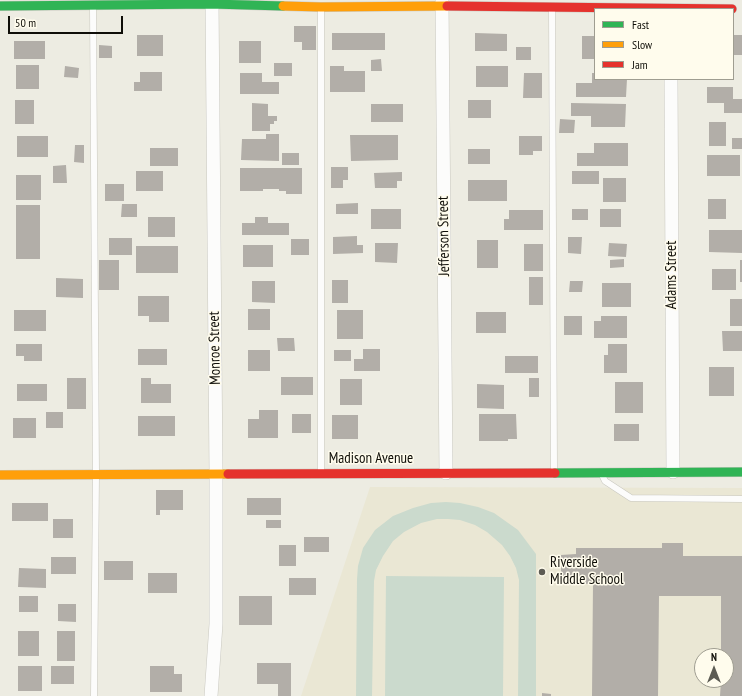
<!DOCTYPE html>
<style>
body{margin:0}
#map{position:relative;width:742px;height:696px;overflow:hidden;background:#edece2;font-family:"PT Sans Narrow",sans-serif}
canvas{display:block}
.legend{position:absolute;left:594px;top:8px;width:140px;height:72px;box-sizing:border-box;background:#fffced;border:1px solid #9f9d91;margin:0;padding:5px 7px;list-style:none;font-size:12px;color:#0f0e08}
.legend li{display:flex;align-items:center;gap:8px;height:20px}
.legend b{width:20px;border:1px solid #9f9d91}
.north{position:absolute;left:694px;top:648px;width:40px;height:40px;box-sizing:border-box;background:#fffced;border:1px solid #9f9d91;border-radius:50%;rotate:0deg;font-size:11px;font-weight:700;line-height:16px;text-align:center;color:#0f0e08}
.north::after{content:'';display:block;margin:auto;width:14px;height:18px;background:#5d5c54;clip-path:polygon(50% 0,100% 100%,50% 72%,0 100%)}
.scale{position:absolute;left:8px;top:16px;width:115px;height:18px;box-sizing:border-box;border:2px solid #0f0e08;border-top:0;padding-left:5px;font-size:12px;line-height:14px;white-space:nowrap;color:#0f0e08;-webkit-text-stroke:3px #fffced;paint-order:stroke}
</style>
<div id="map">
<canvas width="742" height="696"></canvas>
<ul class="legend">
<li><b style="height:5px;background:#30b455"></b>Fast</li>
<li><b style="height:5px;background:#ff9f0a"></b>Slow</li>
<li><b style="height:5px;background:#e5322d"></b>Jam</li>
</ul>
<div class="north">N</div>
<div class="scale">50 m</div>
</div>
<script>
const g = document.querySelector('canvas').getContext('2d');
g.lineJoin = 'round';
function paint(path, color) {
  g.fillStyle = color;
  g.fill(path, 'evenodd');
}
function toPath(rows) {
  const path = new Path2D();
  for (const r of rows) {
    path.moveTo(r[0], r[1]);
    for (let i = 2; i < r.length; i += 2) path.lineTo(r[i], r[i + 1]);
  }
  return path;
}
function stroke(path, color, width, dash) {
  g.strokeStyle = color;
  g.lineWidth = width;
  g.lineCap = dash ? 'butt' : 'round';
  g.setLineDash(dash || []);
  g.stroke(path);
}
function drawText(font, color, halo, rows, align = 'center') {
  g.font = font + ' "PT Sans Narrow",sans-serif';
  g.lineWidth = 3;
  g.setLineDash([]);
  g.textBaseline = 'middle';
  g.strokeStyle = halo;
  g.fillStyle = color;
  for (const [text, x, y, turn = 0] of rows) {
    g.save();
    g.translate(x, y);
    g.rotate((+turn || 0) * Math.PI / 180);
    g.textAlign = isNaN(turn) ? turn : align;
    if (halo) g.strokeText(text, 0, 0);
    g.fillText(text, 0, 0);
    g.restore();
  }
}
const built = toPath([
 [370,487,742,488,742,696,301,696],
 [702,656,726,656,726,680,702,680]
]);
const green = toPath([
 [446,502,460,503,478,507,494,513,518,530,536,554,536,696,518,696,519,580,516,568,510,556,502,545,487,532,475,525,460,520,448,519,437,519,421,523,404,532,393,541,383,556,376,570,374,581,372,696,356,696,357,579,358,566,363,548,375,530,393,516,413,508,431,503],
 [386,576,504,577,503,696,385,696]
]);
const building = toPath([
 [294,26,316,26,316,50,302,50,302,42,294,42],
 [332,33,385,33,385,50,332,50],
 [475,33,507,34,507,51,475,51],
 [137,35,163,35,163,56,137,56],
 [733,35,742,35,742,55,733,55],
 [582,36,595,36,595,59,582,59],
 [14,41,45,41,45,59,14,59],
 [239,41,261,41,261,63,239,63],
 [99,45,112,46,112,58,99,58],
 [516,47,531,47,531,60,516,60],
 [381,59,382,71,371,71,371,60],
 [274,63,292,63,292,76,274,76],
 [16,65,39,65,39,89,16,89],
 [65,66,79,68,78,78,64,77],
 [330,66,344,66,344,71,365,71,365,92,330,92],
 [476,66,508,66,508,87,476,87],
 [140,72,162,72,162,91,134,91,134,82,140,82],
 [240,73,262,73,262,82,279,82,279,94,240,94],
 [524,73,542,73,542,98,523,98],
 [592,73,595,73,595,79,627,79,626,97,576,97,576,83,592,83],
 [707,87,733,87,733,99,742,99,742,113,724,113,724,103,707,103],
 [15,100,34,100,34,124,15,124],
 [468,100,491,100,491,118,468,118],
 [252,103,268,104,268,116,277,116,277,121,274,121,274,124,270,124,270,131,252,131],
 [571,103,626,104,625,127,591,127,591,116,571,116],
 [371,104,403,104,403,122,371,122],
 [560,119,575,120,574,133,559,133],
 [709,122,726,122,726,146,709,146],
 [266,134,279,134,279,161,241,160,242,139,266,139],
 [350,135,398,135,398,160,351,161],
 [17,136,48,136,48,157,17,157],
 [519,136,542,136,542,151,533,151,533,155,519,155],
 [732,138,742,138,742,149,732,149],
 [594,143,628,143,628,166,577,166,577,153,594,153],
 [75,145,84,145,84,163,74,162],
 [150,148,178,148,178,166,150,166],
 [468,149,490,149,490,164,468,164],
 [282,153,299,153,299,165,282,165],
 [707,155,740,155,740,176,707,176],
 [66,165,67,183,53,183,53,166],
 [331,167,348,167,348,180,343,180,343,188,331,188],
 [240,168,302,168,302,194,286,194,286,191,279,191,279,189,263,189,263,191,240,191],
 [136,171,163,171,163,191,136,191],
 [572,171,599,171,599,184,572,184],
 [402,172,402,181,397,181,397,188,375,188,374,173],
 [16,175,41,175,41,200,16,200],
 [603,178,626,178,626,202,603,202],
 [468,180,507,180,507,201,468,201],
 [105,184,124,184,124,201,105,201],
 [708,199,726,199,726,219,708,219],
 [358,203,358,214,336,214,336,204],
 [122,204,137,204,137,217,121,217],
 [16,205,40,205,40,259,16,259],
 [371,209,401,209,401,229,371,229],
 [572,209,588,209,588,220,572,220],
 [600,209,621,209,621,227,600,227],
 [509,210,543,210,543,230,504,230,504,219,509,219],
 [148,217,175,217,175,237,148,237],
 [255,217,268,217,268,223,289,223,289,235,242,235,242,223,255,223],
 [709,230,742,230,742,253,709,252],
 [357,236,357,245,363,245,363,253,333,254,333,237],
 [568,237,582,237,581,254,568,253],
 [109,238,132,238,132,255,109,255],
 [291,239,309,239,309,255,291,255],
 [477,240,498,240,498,268,477,268],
 [375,243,398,243,397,263,375,262],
 [609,243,627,244,626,257,608,256],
 [524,244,543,244,543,271,524,271],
 [243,245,273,245,273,267,243,267],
 [136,246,178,246,178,273,136,273],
 [624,259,624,267,610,268,610,260],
 [99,260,119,260,119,290,99,290],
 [740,260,742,260,742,282,740,282],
 [712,269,736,269,736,290,712,290],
 [529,277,543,277,543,305,529,305],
 [56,278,83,279,83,298,56,297],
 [332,280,348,280,348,303,332,303],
 [252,281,275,281,275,303,252,302],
 [570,281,583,281,582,292,569,292],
 [602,283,631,283,631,307,602,307],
 [138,296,169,296,169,322,149,322,149,316,138,316],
 [730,299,742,299,742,326,730,326],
 [248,309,270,309,270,330,248,330],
 [14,310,46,310,46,331,14,331],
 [337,310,363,310,363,339,337,339],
 [476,312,506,312,506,333,476,333],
 [564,316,582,316,582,335,564,335],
 [601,316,627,316,627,338,594,338,594,321,601,321],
 [722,331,742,331,742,351,723,351],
 [277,338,294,338,295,351,278,351],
 [16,344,42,344,42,361,24,361,24,356,16,356],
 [608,344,627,344,627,373,604,373,604,355,608,355],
 [138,349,167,349,167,365,138,365],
 [363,349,380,349,380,371,354,371,354,359,363,359],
 [248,350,270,350,270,371,248,371],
 [334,350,351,350,351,361,334,361],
 [505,356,538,356,538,373,505,373],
 [709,367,734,367,734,396,709,396],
 [281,377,313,377,313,395,281,395],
 [67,378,86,378,86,409,67,409],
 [141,378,151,378,151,384,171,384,171,403,141,403],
 [529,378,539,378,539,397,529,397],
 [340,379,362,379,362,405,340,405],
 [615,382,643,382,643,413,615,413],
 [17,384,47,384,47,401,17,401],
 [477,384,504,385,504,409,477,408],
 [259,410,278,410,278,438,248,438,248,419,259,419],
 [46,412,63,412,63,428,46,428],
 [292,414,311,414,311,433,292,433],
 [479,414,516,414,517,439,508,439,508,441,479,441],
 [332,415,358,415,358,439,332,439],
 [138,416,175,416,175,436,138,436],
 [13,418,36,418,36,438,13,438],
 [614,424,639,424,639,441,614,441],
 [156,490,183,490,183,510,160,510,160,515,156,515],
 [247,498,281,498,281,515,247,515],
 [12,503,48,503,48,521,12,521],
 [53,519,73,519,73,538,53,538],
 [266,520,281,520,281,528,266,528],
 [304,537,329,537,329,552,304,552],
 [662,543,683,543,683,556,742,556,742,696,720,696,721,680,726,680,726,656,721,656,721,596,659,596,658,696,592,696,593,584,576,584,576,576,561,577,561,555,576,554,576,563,576,548,662,548],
 [279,545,296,545,296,566,279,566],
 [51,557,76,557,76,574,51,574],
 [104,561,133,561,133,580,104,580],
 [19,568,46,569,46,588,18,587],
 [148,573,177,573,177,593,148,593],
 [289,578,316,578,316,595,289,595],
 [19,596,38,596,38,612,19,612],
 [239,596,272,596,272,625,239,625],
 [58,604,76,604,76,622,58,621],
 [18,631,39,631,39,656,18,656],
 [57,631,75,631,75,661,57,661],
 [257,663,291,663,291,696,278,696,278,684,257,684],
 [18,666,42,666,42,691,18,691],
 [51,666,74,666,74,684,51,684],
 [150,666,174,666,174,674,182,674,182,692,150,692],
 [542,693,551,694,551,696,542,696]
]);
const lane = toPath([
 [93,8,96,475,94,696],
 [552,8,554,471],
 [321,472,321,9],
 [602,475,605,481,631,498,742,499]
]);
const street = toPath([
 [442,0,446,473],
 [671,79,673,472],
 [211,696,216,624,216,474,212,0]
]);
const fast = toPath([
 [0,6,212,4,283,6],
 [555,473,742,472]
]);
const slow = toPath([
 [283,6,321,7,447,6],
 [0,475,228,474]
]);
const jam = toPath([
 [447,6,732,9],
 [228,474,555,473]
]);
const markers = [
 [542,572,4,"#5d5c54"]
];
const streetNames = [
 ["Jefferson Street",444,236,-91],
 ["Adams Street",672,275,-90],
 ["Monroe Street",215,348,-91],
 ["Madison Avenue",371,459]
];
const poiNames = [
 ["Riverside",550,563],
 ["Middle School",550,580]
];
paint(built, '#eae7d4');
paint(green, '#cbdacd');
paint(building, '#b2aea8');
stroke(lane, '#c9c8c0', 7);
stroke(street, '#c9c8c0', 14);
stroke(fast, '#c9c8c0', 10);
stroke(slow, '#c9c8c0', 10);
stroke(jam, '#c9c8c0', 10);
stroke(lane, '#fcfcfb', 6);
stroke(street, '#fcfcfb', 13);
stroke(fast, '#30b455', 9);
stroke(slow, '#ff9f0a', 9);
stroke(jam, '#e5322d', 9);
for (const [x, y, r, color] of markers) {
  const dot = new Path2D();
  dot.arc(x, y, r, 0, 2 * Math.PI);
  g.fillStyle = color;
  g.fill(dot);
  stroke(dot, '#fffced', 1.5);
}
drawText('15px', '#0f0e08', '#fffced', streetNames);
drawText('15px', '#0f0e08', '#fffced', poiNames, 'left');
</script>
